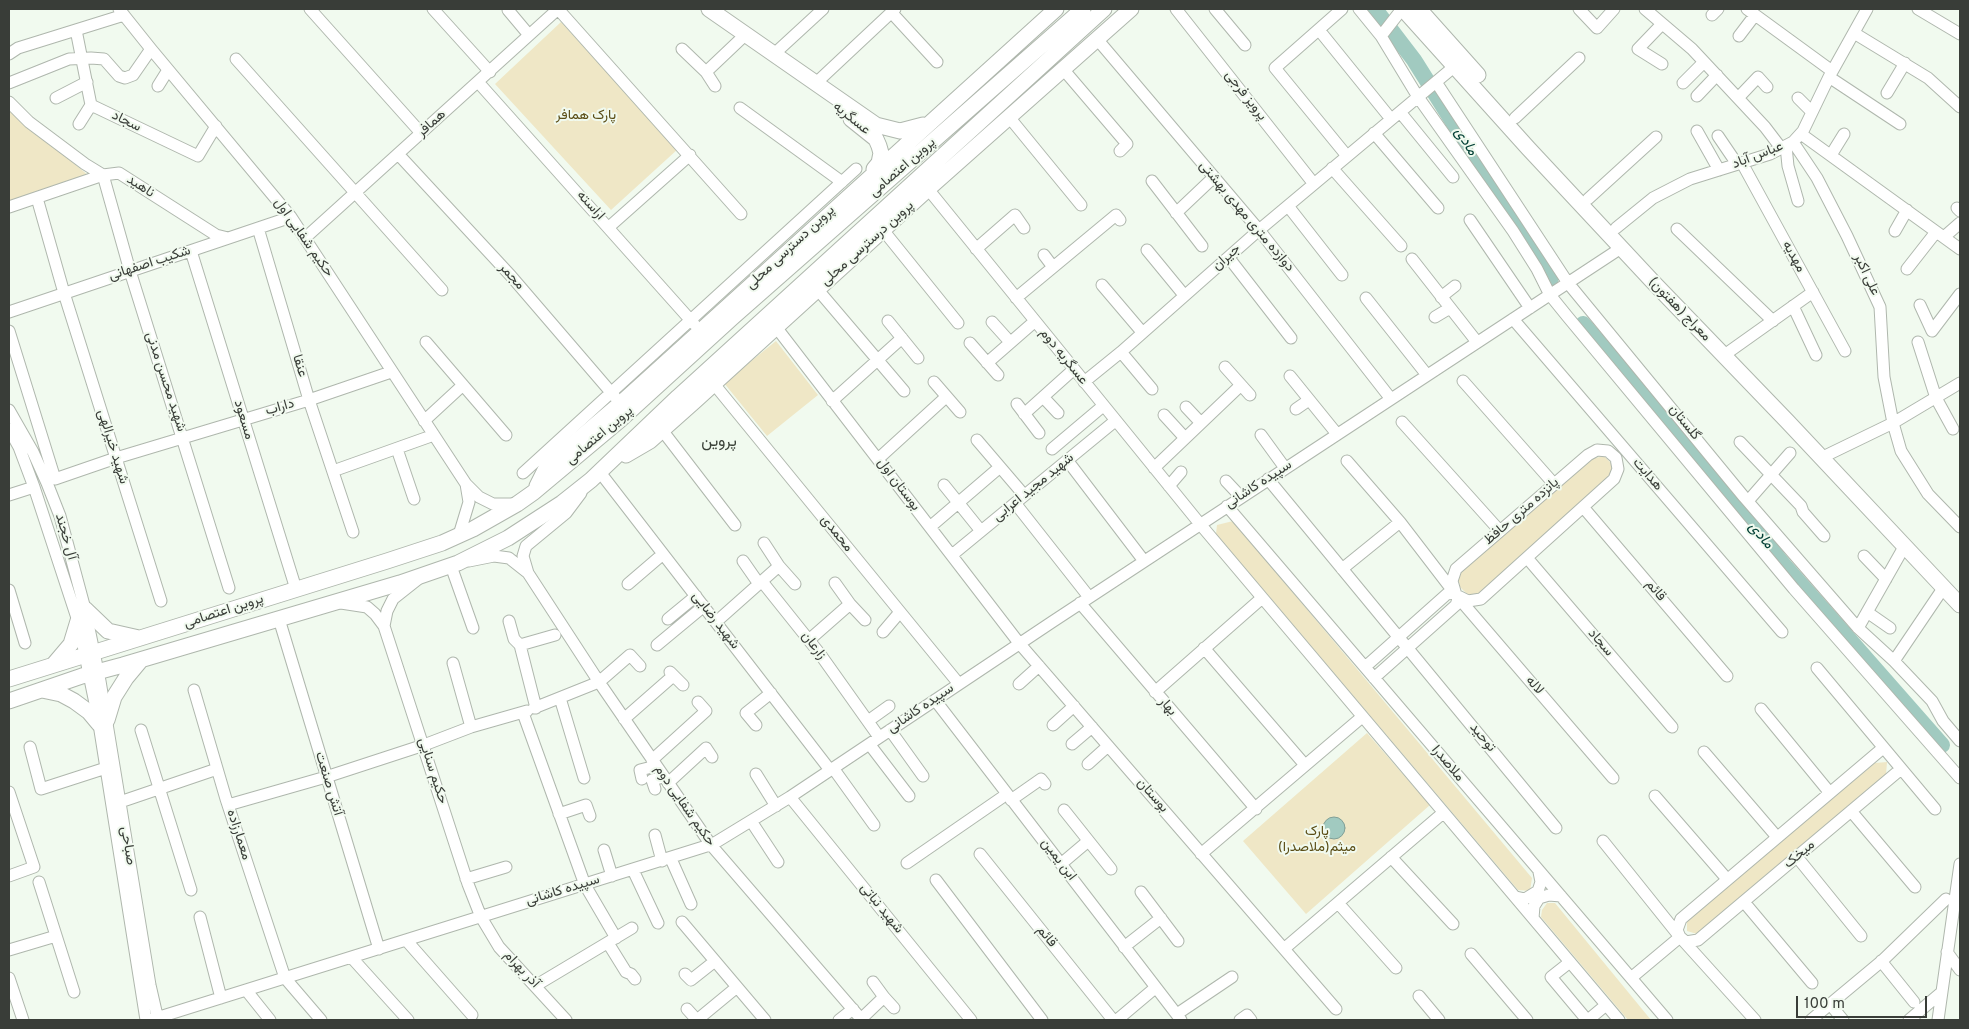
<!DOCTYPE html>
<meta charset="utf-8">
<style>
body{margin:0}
#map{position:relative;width:1969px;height:1029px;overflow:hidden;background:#f1faef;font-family:Overpass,sans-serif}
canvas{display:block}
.frame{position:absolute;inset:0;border:10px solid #393d38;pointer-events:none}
.scale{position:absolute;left:1796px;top:996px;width:131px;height:22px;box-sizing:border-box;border:2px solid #393d38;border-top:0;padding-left:6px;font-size:15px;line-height:18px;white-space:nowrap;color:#393d38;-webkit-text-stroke:4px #f1faef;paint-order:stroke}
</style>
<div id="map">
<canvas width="1969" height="1029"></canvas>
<div class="frame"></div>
<div class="scale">100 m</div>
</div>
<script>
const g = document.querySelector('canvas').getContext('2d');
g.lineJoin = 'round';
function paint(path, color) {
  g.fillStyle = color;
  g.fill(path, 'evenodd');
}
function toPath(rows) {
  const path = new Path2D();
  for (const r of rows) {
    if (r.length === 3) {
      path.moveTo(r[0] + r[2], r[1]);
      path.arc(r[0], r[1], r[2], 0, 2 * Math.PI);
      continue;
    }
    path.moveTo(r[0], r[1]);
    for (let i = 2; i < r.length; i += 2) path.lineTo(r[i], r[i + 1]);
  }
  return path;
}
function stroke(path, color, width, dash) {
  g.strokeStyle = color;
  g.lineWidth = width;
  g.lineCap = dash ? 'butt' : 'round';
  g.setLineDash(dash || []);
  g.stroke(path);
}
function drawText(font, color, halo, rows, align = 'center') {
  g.font = font + ' Overpass,Vazirmatn,sans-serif';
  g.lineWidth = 4;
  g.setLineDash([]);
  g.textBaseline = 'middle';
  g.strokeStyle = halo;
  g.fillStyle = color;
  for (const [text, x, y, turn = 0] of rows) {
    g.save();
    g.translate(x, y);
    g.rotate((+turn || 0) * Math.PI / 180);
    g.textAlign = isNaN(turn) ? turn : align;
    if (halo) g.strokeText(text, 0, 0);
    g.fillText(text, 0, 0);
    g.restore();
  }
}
const green = toPath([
 [561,22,678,149,611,210,495,84],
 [9,109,89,176,9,203],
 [776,341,818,395,767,436,724,383],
 [1604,456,1613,465,1614,475,1483,592,1472,596,1466,593,1460,587,1458,576,1461,569,1591,459],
 [1233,521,1532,878,1530,891,1518,890,1216,534,1217,525],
 [1367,733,1430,805,1306,914,1243,841],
 [1887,762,1886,775,1697,934,1687,931,1687,920,1875,763],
 [1547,903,1555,903,1651,1020,1628,1020,1541,917,1542,910]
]);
const water = toPath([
 [1334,828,11]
]);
const river = toPath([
 [1375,9,1414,60,1551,278],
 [1583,324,1693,453,1783,564,1942,745]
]);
const minor = toPath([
 [119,9,151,49,291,217,466,484,479,497,493,504,517,504],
 [310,9,421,133],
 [433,9,490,72],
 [558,9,741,214],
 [1176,9,1314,184],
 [1215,9,1245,45],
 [1342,9,1275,68,1347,156],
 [1359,9,1381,36,1418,97,1513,231,1537,269,1550,295,1567,316,1794,589,1960,778],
 [1579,9,1597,28,1614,9],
 [1645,9,1692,49,1765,127,1781,148],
 [1747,9,1832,71],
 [1918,9,1960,34],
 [508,10,529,35],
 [891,12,937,62],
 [1712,15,1718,9],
 [76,30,91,105,198,156,216,126],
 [1319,30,1391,119],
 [1854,33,1928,78,1960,107],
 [1381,36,1402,9],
 [1739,36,1755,15],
 [1097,39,1259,230,1391,399],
 [682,49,706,72,745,35],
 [9,54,18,48,124,15],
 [773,55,823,9],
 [236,59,442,290],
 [1662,64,1638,49,1662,24],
 [1063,69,1127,144,1120,151],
 [706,72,715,86],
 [1829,77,1900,124],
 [478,82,694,324],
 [1436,82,1568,283,1744,497,1858,628,1894,661,1932,701,1943,721,1960,741],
 [9,83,69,59,91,58,104,59,119,76,125,78,133,75,151,49],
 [816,83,895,9],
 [1683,83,1704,62],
 [158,86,168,70],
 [1887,93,1905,63],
 [1697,96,1717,75],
 [56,98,87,82],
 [1738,98,1758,77,1767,87],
 [1798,98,1812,112],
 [9,102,29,122,85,164,103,175,119,173,216,235,228,238],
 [740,108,842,182],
 [1400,112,1453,177],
 [1009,117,1081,205],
 [1515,118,1579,58],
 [79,124,91,105],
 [1697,131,1719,170],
 [1374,133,1438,208],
 [1801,134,1960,249],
 [1718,136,1737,164],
 [1793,142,1817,178,1847,236,1880,307,1884,377,1893,423,1901,451,1928,494,1960,527],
 [1786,146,1788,166,1798,201],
 [398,154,511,276,615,397],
 [1831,155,1844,134],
 [1742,163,1845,351],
 [1332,168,1401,246],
 [1152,181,1202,246],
 [928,189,1200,524,1619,1020],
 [37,198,64,293,161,601],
 [1588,199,1656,137],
 [1288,206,1342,275],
 [9,207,103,175,130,271,229,588],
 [1957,208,1960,211],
 [1176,213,1214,177],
 [1470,220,1530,308],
 [609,227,690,155],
 [258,228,309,400,353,532],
 [1616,228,1653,198,1690,179,1770,154,1793,142,1803,131,1829,77,1867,9],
 [1677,229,1773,321],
 [883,230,958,323],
 [1895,231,1907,210],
 [1944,237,1960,223],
 [305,238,558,9],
 [976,249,1015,215,1024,228],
 [1147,250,1184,295],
 [191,251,296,589],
 [1044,255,1053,267],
 [1229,258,1291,338],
 [1412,259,1477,342],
 [1907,269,1936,232],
 [1102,285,1142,332],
 [818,290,904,391],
 [1441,297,1455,286],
 [1016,298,1116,215,1120,220],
 [1366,298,1427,375],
 [1920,305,1932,331,1960,294],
 [1793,306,1816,355],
 [9,312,291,217],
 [1435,317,1450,308],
 [1513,319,1782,632],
 [888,321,918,358],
 [992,322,1010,342],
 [776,327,1019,643,1336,1009],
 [9,331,55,479,116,458,309,400,391,372],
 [426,342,506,435],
 [1918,342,1936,398,1953,429],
 [970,343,998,375],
 [1730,351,1813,292],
 [1121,352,1152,389],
 [987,363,1034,322],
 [1225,367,1250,395],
 [1290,376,1337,434],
 [1463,381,1554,484],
 [934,382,960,412],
 [1084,382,1121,352,1259,230,1455,66],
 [714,384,959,684],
 [1043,397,1058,413],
 [832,401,902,338],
 [1017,404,1039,433],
 [1186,407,1201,423],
 [1296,409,1309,400],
 [9,410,33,452,47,483,60,516,85,609,100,681,150,985,158,1020],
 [1024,414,1073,370],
 [1164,415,1185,438],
 [424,421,463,385],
 [1402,422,1499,530],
 [9,429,19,447,34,487,78,621,98,718,146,1020],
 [662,430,735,525],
 [1261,435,1285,468],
 [977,440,1024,495],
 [1740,442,1801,506,1803,512,1824,536],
 [397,449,414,499],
 [1052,449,1103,406],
 [1597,450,1608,451,1616,458,1618,469,1614,479,1481,599,1468,601,1456,595,1452,581,1456,569,1588,455,1597,450],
 [1827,455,1893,423,1960,383],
 [878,459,946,397],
 [1067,460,1144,561],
 [1347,461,1400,522,1456,595,1613,778],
 [1154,468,1241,385],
 [333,471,434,435],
 [599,471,830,770],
 [523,473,856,169],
 [1268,479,1556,828],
 [1226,481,1241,497],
 [944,485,981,531],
 [1169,486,1181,472],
 [9,495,34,487],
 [1748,501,1790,453],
 [1015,503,1089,597],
 [1227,506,1667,1020],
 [1583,507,1727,676],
 [930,527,1000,467],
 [459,535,469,502,466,484],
 [764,543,779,566,795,584],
 [952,555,1115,421],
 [1864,556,1886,579],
 [1528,559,1672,727],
 [469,561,494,556,509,558,528,573,599,682,711,845,862,1020],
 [743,561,759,584,764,584,820,654,879,737],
 [451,566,473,628],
 [1342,569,1400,522],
 [528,573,523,556,526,546,566,513,581,493],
 [835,583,850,604,865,620],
 [628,584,663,554],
 [9,590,25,643],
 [341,603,367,607,375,614,384,626,468,884,481,917,499,947,566,1020],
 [1080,603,1256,809],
 [1867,612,1890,628],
 [279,619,379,949],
 [668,619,696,596],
 [509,621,514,639,520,645],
 [716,622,779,566],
 [384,626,387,611,393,599,417,580],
 [1858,628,1904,547],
 [883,632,900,612],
 [809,640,850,604],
 [657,645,704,606],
 [1204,648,1305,765],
 [1894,661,1944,587],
 [453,663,471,727],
 [1365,667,1447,594,1452,593,1456,595,1458,599,1456,605,1374,678],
 [1817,668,1935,809],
 [670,672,683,685],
 [1019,684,1039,666],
 [194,690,226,799,285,978,321,1020],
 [1155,692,1262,598],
 [560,698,584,778],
 [935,700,1181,1020],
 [534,708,599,682,630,655,640,666],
 [536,708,520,645,555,635],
 [1761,709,1830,793],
 [523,713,585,885,616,938],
 [624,719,673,676],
 [868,721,889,706],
 [756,725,746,713,771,693],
 [1053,725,1074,706],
 [141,730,191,890],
 [890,730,923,776],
 [1072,744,1092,727],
 [870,745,909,796],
 [30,747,41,789,106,768],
 [1883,748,1681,919,1677,930,1680,937,1686,942,1698,940,1901,769],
 [1704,752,1777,837],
 [652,760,706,711,698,702],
 [1088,764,1108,746],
 [833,768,874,825],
 [756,774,776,806],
 [642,779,640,770,656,766],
 [668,783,706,748,712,757],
 [655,789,652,780,663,777],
 [9,792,34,867,9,876],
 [1655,796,1727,879],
 [790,797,971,1020],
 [1011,800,1041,779,1045,784],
 [120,802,217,769],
 [228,805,326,777,424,745,471,727,527,711],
 [1064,810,1111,869],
 [1851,811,1915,887],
 [559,814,586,805,590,816],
 [751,821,778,862],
 [655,835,662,861],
 [1603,841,1680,937,1755,1020],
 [604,850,612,876],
 [980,854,1113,1020],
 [1201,854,1362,717],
 [1391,857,1453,924],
 [1797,857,1861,936],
 [671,859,691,904],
 [907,863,1007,794],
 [1061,864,1087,842],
 [633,870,658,923],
 [466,879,506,867],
 [936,880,1042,1020],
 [39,882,74,992],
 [1141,892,1178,941],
 [1516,897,1525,899,1538,891,1541,882,1539,872],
 [1744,902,1812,983],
 [1338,903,1396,968],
 [200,917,221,998],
 [1533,918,1534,906,1539,898,1549,895,1561,896],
 [682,922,765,1020],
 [406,940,472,1015],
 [608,943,626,972,631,974,635,979],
 [1124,947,1161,918],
 [1285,948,1443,813],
 [9,950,56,936],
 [1947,952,1960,970],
 [1471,954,1527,1020],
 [352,958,408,1020],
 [1881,961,1914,1002],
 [1570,962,1551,977,1587,1020],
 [685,974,691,980,715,961],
 [9,978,23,1020],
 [1631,978,1680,937],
 [873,982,884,997],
 [535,986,632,928],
 [246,990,270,1020],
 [1419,996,1439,1020],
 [1830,1004,1843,1020],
 [687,1009,697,1020,737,987],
 [1177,1014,1232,977],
 [861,1019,884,997,894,1008],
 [150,1020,713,844,790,797,1052,622,1621,248],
 [839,1020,853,1009],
 [1117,1020,1155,988],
 [1240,1020,1247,1015,1251,1020],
 [1588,1020,1606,1005],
 [1811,1020,1883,960,1946,899],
 [1909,1020,1942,992],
 [1938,1020,1960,864]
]);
const major = toPath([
 [709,9,876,125,900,131,923,125],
 [1403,9,1528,148,1654,283,1787,421,1960,605],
 [1419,9,1478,75],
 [851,119,876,139,879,146,881,153,879,163,874,169],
 [626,455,650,441,695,401,928,189,1131,9],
 [537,486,547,466,621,403,1056,9],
 [85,609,108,631,139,638],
 [54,664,71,644,78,621],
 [9,679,387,561,442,543,473,529,517,504,534,492,620,420,733,317,1083,9],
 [42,690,61,694,74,701,89,712,99,724],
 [9,701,82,676,123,665,400,583,458,563,508,538,562,503,591,480,678,397,1104,9],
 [107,720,114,697,126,678,141,660]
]);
const streetNames = [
 ["پرویز فرجی",1245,96,52],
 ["عسگریه",851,119,39],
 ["سجاد",126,122,26],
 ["همافر",432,124,-42],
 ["عباس آباد",1758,156,-21],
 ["پروین اعتصامی",903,168,-41],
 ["ناهید",140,187,33],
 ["اراسته",590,206,48],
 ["دوازده متری مهدی بهشتی",1246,217,50],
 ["حکیم شفایی اول",303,238,55],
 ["پروین درسترسی محلی",868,244,-42],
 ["پروین دسترسی محلی",791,248,-43],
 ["مهدیه",1793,257,61],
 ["جیران",1227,258,-41],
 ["شکیب اصفهانی",150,264,-18],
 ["علی اکبر",1866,275,65],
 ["مجمر",511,277,48],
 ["معراج (هفتون)",1679,310,46],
 ["عسگریه دوم",1063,357,51],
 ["عنقا",299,366,73],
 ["شهید محسن مدنی",165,382,72],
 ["داراب",280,408,-16],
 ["مسعود",243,420,73],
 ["گلستان",1684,423,51],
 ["پروین اعتصامی",600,436,-40],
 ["شهید خیرالهی",112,447,73],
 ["هدایت",1647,475,49],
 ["بوستان اول",898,485,53],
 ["سپیده کاشانی",1259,485,-33],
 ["شهید مجید اعرابی",1034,488,-39],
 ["پانزده متری حافظ",1522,512,-41],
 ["محمدی",836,534,51],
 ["آل خجند",65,537,74],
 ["قائم",1655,591,50],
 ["پروین اعتصامی",224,612,-18],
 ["شهید رضایی",715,621,52],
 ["سجاد",1600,643,49],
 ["زارعان",813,646,52],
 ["لاله",1534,686,49],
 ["بهار",1167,707,49],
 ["سپیده کاشانی",921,709,-34],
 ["توحید",1482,738,50],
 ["ملاصدرا",1447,764,50],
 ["حکیم سنایی",432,771,72],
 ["آتش صنعت",328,784,73],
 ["بوستان",1152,796,49],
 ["حکیم شفایی دوم",684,806,55],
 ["معمارزاده",238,835,72],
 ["صباحی",127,846,81],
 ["میخک",1800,855,-40],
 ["ابن یمین",1058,860,53],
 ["سپیده کاشانی",563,891,-17],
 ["شهید نباتی",881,909,51],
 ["قائم",1046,937,51],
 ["آذر بهرام",521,970,47]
];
const parkNames = [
 ["پارک همافر",586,116],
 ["پارک",1317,832],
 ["میثم(ملاصدرا)",1317,848]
];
const waterNames = [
 ["مادی",1465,142,58],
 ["مادی",1760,536,50]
];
const quarterNames = [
 ["پروین",719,443]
];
paint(green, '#efe7c6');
paint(water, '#a1cac0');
stroke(water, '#82a097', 1);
stroke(river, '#a1cac0', 16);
stroke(minor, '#afb7ad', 13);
stroke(major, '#afb7ad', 17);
stroke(minor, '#fff', 11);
stroke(major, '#fff', 15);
drawText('14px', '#393d38', '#f1faef', streetNames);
drawText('14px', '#5a4d15', '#f1faef', parkNames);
drawText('italic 15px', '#003e34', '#f1faef', waterNames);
drawText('16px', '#3a4138', '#f1faef', quarterNames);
</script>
